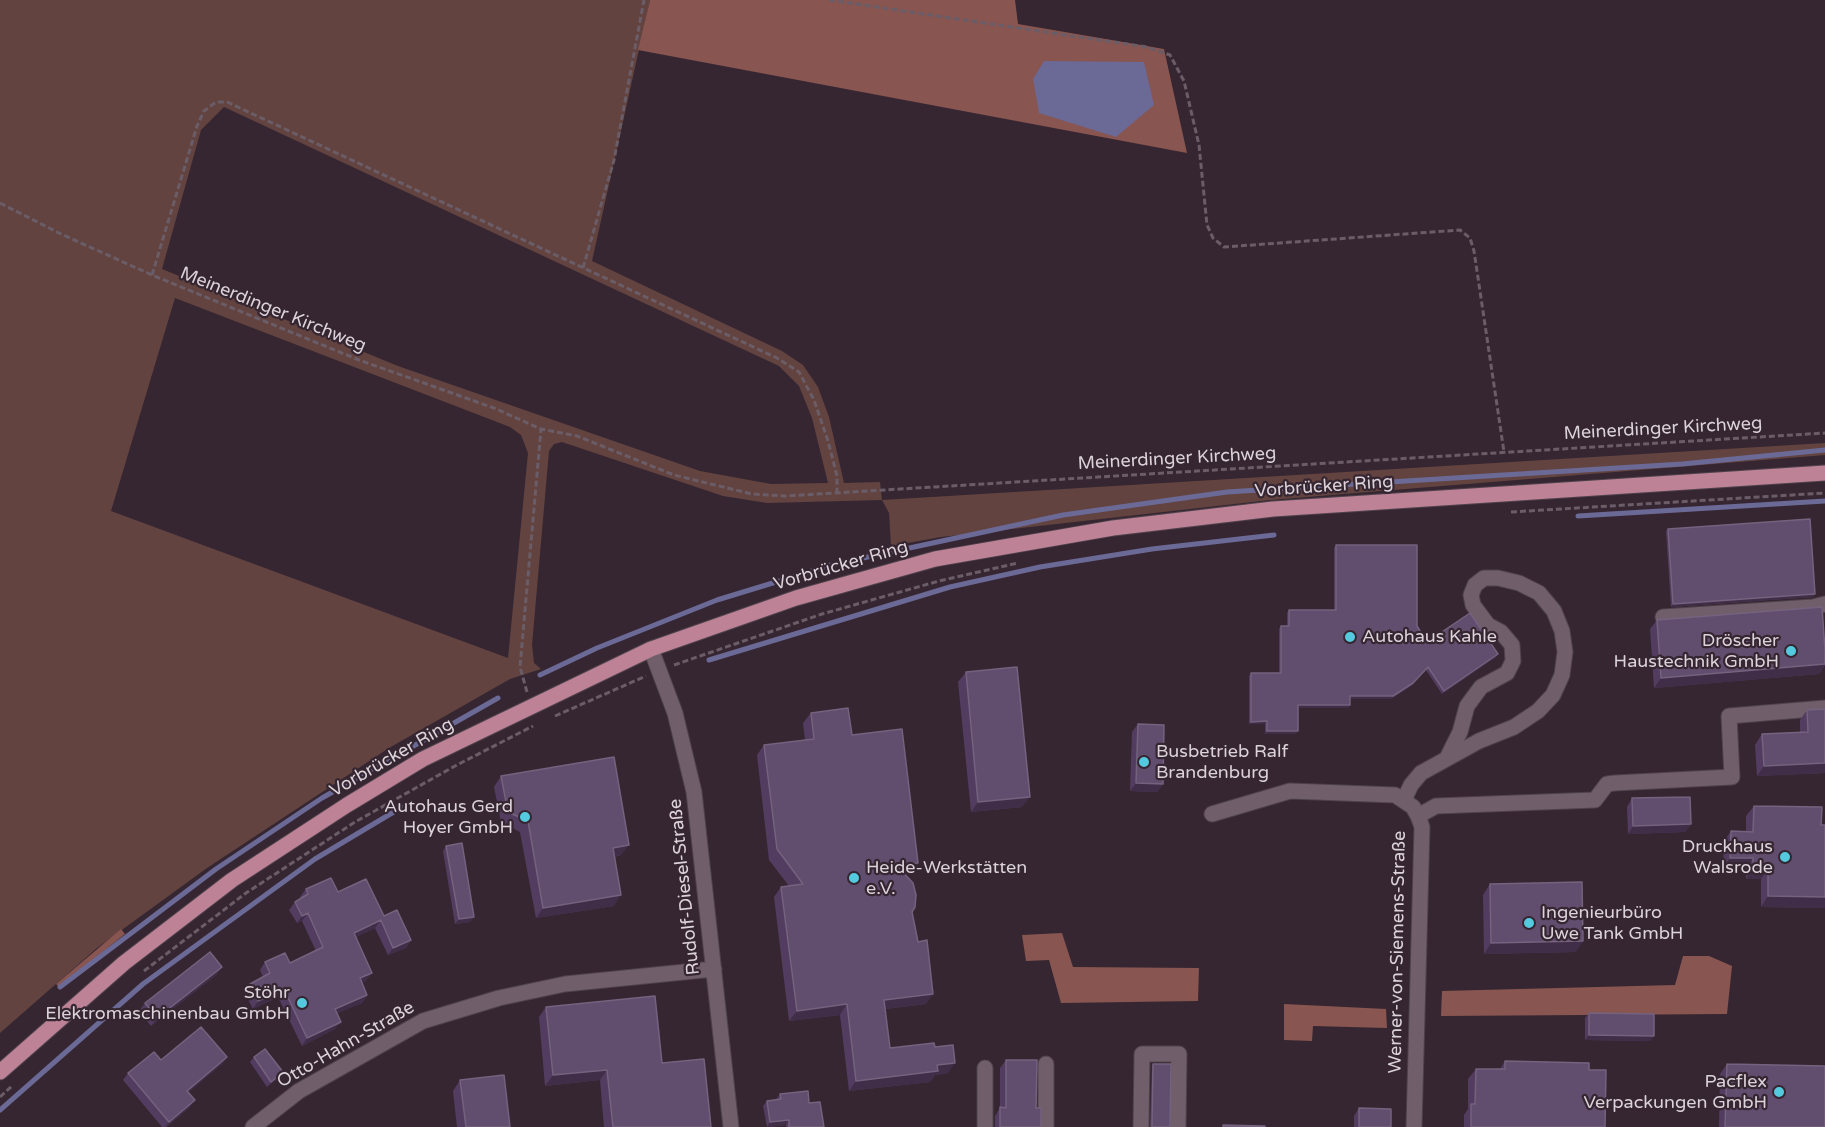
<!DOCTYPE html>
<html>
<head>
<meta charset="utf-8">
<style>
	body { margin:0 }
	canvas { display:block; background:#352631 }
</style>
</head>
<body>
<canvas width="1825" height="1127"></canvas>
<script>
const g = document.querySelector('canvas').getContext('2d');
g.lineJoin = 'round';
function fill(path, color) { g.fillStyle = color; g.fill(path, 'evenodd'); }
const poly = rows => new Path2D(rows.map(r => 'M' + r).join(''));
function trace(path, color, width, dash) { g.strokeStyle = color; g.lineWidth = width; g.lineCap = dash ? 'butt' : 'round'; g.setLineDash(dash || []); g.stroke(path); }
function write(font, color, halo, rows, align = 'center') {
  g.font = font + ' "Varela Round",sans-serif'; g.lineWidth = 4.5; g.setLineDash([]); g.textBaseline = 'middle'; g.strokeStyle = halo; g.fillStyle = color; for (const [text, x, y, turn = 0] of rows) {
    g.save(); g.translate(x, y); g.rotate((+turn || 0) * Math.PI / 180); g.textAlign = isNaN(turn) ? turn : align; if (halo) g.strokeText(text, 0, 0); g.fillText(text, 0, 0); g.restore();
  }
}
fill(poly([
	[0,0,650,0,592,261,782,351,803,365,818,387,829,417,844,483,880,482,882,500,1825,443,1825,455,1270,500,941,537,891,546,889,513,882,500,767,503,723,496,562,442,554,444,549,451,532,645,534,663,541,669,510,679,389,748,207,868,97,948,0,1033],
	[224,107,779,366,799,386,812,418,828,483,771,484,700,471,398,366,162,269,201,130],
	[175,298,510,427,521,435,528,453,508,658,111,511]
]), '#624340');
fill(poly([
	[650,0,1015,0,1018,24,1164,49,1187,153,638,50],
	[121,929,125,934,59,987,56,984],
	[1062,933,1073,967,1199,968,1198,1001,1061,1003,1049,960,1026,961,1022,935],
	[1683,956,1709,956,1732,966,1727,1014,1441,1016,1442,991,1675,985],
	[1284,1004,1386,1009,1387,1028,1313,1026,1312,1041,1284,1040]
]), '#885550');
fill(poly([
	[1044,61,1144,62,1154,105,1116,137,1039,113,1033,79]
]), '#6b6996');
trace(poly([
	[1578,516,1825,501],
	[709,660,950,587,1040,567,1152,549,1274,535],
	[540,675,597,648,717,600,835,564,1063,515,1227,492,1682,464,1825,450],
	[60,987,216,869,322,798,498,698],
	[0,1110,143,984,315,859,402,807]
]), '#6b6996', 5);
const minor = poly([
	[1663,617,1813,607,1825,604],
	[651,649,675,713,694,792,731,1127],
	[1404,800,1411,785,1421,773,1479,741,1514,727,1538,711,1553,695,1562,675,1565,652,1562,631,1554,611,1539,593,1519,583,1498,578,1484,578,1475,585,1471,595,1473,605,1488,625,1501,632,1512,645,1513,661,1507,673,1481,687,1467,706,1460,732,1447,758],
	[1212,814,1290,791,1395,795,1413,807,1418,816,1422,827,1414,1127],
	[1418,816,1436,806,1595,800,1607,784,1615,783,1732,777,1729,716,1825,708],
	[253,1127,299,1091,423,1021,499,998,565,984,714,969],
	[985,1127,985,1068],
	[1046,1127,1046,1064],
	[1141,1127,1142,1054,1179,1054,1178,1127]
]);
const major = poly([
	[0,1072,124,963,232,880,347,805,423,759,651,649,796,598,935,559,1113,528,1273,509,1825,473]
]);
trace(minor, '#4f424b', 17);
trace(major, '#4f424b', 17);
trace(poly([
	[829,0,1147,47,1170,55,1184,81,1199,145,1207,225,1213,238,1224,247,1460,230,1470,238,1474,251,1504,452],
	[0,203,61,234,152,275,359,360,494,408,541,429,577,436,674,475,752,494,785,496,1825,433],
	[583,268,614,160,644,0],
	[152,275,197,126,204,111,216,102,227,102,777,358,799,372,814,400,828,441,837,476,837,493],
	[1511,512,1825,493],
	[674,665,822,614,939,581,1018,563],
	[527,692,520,667,541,429],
	[555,716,646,676],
	[144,971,246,893,355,822,455,766,533,726],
	[0,1097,12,1086]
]), '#6a5d67', 3, [6, 3]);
trace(minor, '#705f6b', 15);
trace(major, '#bd8296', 15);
fill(poly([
	[1668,529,1815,594,1813,597,1671,607,1666,531],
	[1336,545,1417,626,1427,642,1496,657,1442,694,1426,670,1411,686,1391,699,1350,699,1350,705,1348,708,1298,708,1296,734,1265,734,1265,724,1249,724,1249,676,1251,673,1279,673,1279,629,1281,626,1287,626,1287,613,1289,610,1334,610,1334,548],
	[1657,620,1825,650,1825,665,1819,674,1654,688,1650,629],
	[966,672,1022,807,971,812,958,682],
	[1807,710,1825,773,1757,776,1755,745,1762,734,1800,732,1800,720],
	[811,713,852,735,918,863,910,873,904,874,912,912,926,1004,885,1009,890,1048,935,1047,948,1073,935,1075,930,1082,849,1091,840,1015,789,1021,774,897,781,887,789,886,769,860,757,755,764,745,805,740,803,723],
	[1138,724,1163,784,1157,792,1130,791,1132,732],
	[501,776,621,855,614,857,614,906,536,918,520,832,501,822,494,787],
	[1632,798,1691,824,1685,832,1628,834,1627,807],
	[1754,806,1821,825,1825,825,1825,908,1761,907,1761,879,1746,879,1746,869,1723,868,1724,841,1731,831,1746,832,1746,816],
	[446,846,474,917,470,922,455,924,443,851],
	[1490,884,1576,952,1484,954,1483,895],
	[306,889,338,892,384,916,411,940,406,948,388,955,375,928,356,937,366,981,362,982,367,995,362,1003,337,1013,335,1029,302,1046,278,997,253,1009,244,992,250,984,263,977,260,970,265,962,290,963,316,951,302,921,297,923,289,910,295,902,301,898,300,897],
	[222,967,216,975,151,1026,139,1011,145,1003],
	[546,1007,662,1063,711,1127,604,1127,600,1080,545,1086,539,1017],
	[1589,1013,1654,1036,1650,1041,1585,1040,1585,1018],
	[227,1057,222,1064,188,1092,190,1107,166,1127,162,1127,123,1080,128,1073,161,1060],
	[254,1057,280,1077,267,1087,250,1062],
	[1006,1060,1036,1108,1041,1127,995,1127,995,1116,1000,1108,1000,1068],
	[1505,1061,1589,1070,1605,1127,1464,1127,1464,1115,1468,1109,1468,1079,1476,1069,1500,1069],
	[1153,1064,1170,1127,1150,1127,1152,1066],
	[1727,1064,1825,1127,1719,1127,1720,1074],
	[460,1080,510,1127,457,1127,453,1091],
	[780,1094,809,1103,824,1127,786,1127,786,1125,767,1127,763,1106,767,1101,776,1100],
	[1359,1108,1391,1127,1354,1127,1354,1116]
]), '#523d60');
fill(poly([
	[1815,594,1813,597,1671,607,1673,604],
	[1498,654,1496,657,1442,694,1444,691],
	[1825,664,1819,674,1654,688,1661,678],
	[1428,667,1411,686,1391,699,1349,699,1350,696],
	[1298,705,1350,705,1348,708,1296,708],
	[1267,721,1265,724,1249,724,1251,722],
	[1267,731,1298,731,1296,734,1265,734],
	[1825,763,1825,773,1757,776,1764,766],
	[1136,783,1163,784,1157,792,1130,791],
	[1030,797,1022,807,971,812,978,802],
	[1691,824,1685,832,1628,834,1633,826],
	[629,845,621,855,605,858,613,848],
	[1730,858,1753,858,1746,869,1723,868],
	[918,863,910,873,888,875,896,865],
	[1753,869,1768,869,1761,879,1746,879],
	[621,895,614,906,536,918,543,908],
	[1768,896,1825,897,1825,908,1761,907],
	[308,913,302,921,297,923,302,916],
	[474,917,470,922,455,924,459,919],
	[381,920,375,928,348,941,354,933],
	[411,940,406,948,388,955,393,948],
	[1583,941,1576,952,1484,954,1491,943],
	[222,967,216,975,151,1026,157,1018],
	[372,973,366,981,354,986,360,978],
	[284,989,278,997,253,1009,258,1001],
	[933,994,926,1004,877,1010,884,1000],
	[367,995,362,1003,329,1017,335,1009],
	[847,1004,840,1015,789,1021,797,1011],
	[341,1022,335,1029,302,1046,307,1038],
	[1589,1035,1654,1036,1650,1041,1585,1040],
	[227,1057,222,1064,182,1098,187,1091],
	[955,1063,948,1073,935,1075,930,1082,849,1091,856,1081,937,1065],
	[607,1070,600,1080,545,1086,553,1075],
	[283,1072,280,1077,267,1087,271,1082],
	[195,1100,190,1107,165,1127,169,1122],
	[789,1120,786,1125,767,1127,770,1122]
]), '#402d48');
const building = poly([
	[1810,519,1815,594,1673,604,1668,529,1810,519],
	[1336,545,1417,545,1417,626,1427,642,1470,613,1498,654,1444,691,1428,667,1413,683,1393,696,1350,696,1350,705,1298,705,1298,731,1267,731,1267,721,1251,722,1251,673,1281,673,1281,626,1289,626,1289,610,1336,610,1336,545],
	[1822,607,1825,650,1825,664,1661,678,1657,620,1822,607],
	[1017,667,1030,797,978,802,966,672,1017,667],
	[848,708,852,735,902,729,918,863,896,865,913,883,916,895,915,907,912,912,918,942,927,940,933,994,884,1000,890,1048,934,1043,935,1047,953,1045,955,1063,937,1065,938,1071,856,1081,847,1004,797,1011,781,887,803,884,777,849,764,745,814,739,811,713,848,708],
	[1825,709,1825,763,1764,766,1762,734,1808,732,1807,710,1825,709],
	[1138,724,1164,725,1163,784,1136,783,1138,724],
	[614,757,629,845,613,848,621,895,543,908,528,821,508,812,501,776,614,757],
	[1690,797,1691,824,1633,826,1632,798,1690,797],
	[1754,806,1822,807,1821,825,1825,825,1825,897,1768,896,1768,869,1753,869,1753,858,1730,858,1731,831,1753,832,1754,806],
	[462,843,474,917,459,919,446,846,462,843],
	[331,878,338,892,366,879,384,916,397,910,411,940,393,948,381,920,354,933,372,973,360,978,367,995,335,1009,341,1022,307,1038,284,989,258,1001,250,984,270,973,265,962,285,953,290,963,323,947,308,913,302,916,295,902,308,894,306,889,331,878],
	[1582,882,1583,941,1491,943,1490,884,1582,882],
	[210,952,222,967,157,1018,145,1003,210,952],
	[655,996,662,1063,704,1059,711,1127,613,1127,607,1070,553,1075,546,1007,655,996],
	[1589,1013,1654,1014,1654,1036,1589,1035,1589,1013],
	[201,1027,227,1057,187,1091,195,1100,169,1122,128,1073,154,1052,161,1060,201,1027],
	[265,1049,283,1072,271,1082,254,1057,265,1049],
	[1006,1060,1037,1060,1036,1108,1041,1108,1041,1127,1000,1127,1000,1107,1006,1108,1006,1060],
	[1505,1061,1589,1063,1589,1070,1606,1070,1605,1127,1471,1127,1471,1104,1475,1104,1476,1069,1505,1069,1505,1061],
	[1153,1064,1171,1064,1170,1127,1152,1127,1153,1064],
	[1727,1064,1825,1066,1825,1127,1725,1127,1727,1064],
	[504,1075,510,1127,466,1127,460,1080,504,1075],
	[808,1091,809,1103,820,1102,824,1127,789,1127,789,1120,770,1122,767,1101,781,1099,780,1094,808,1091],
	[1359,1108,1391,1109,1391,1127,1359,1127,1359,1108],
	[1223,1125,1265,1126,1264,1127,1223,1127,1223,1125]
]);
fill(building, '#614d6d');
trace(building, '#74627e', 1.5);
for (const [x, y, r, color] of [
	[1350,637,6,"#54cade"],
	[1791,651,6,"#54cade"],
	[1144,762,6,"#54cade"],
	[525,817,6,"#54cade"],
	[1785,857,6,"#54cade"],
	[854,878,6,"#54cade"],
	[1529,923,6,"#54cade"],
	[302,1003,6,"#54cade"],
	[1779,1092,6,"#54cade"]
]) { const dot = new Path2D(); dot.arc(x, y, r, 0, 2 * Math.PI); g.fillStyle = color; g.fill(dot); trace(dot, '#352631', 2); }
write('18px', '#dcd2d9', '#352631', [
	["Meinerdinger Kirchweg",273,310,22],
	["Meinerdinger Kirchweg",1663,429,-3],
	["Meinerdinger Kirchweg",1177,459,-3],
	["Vorbrücker Ring",1324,487,-4],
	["Vorbrücker Ring",841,566,-16],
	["Vorbrücker Ring",392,758,-30],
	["Rudolf-Diesel-Straße",685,887,-96],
	["Werner-von-Siemens-Straße",1398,952,-89],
	["Otto-Hahn-Straße",346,1045,-30]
]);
write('18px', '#dcd2d9', '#352631', [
	["Autohaus Kahle",1362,637,"left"],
	["Dröscher",1779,641],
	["Haustechnik GmbH",1779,662],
	["Busbetrieb Ralf",1156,752,"left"],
	["Brandenburg",1156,773,"left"],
	["Autohaus Gerd",513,807],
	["Hoyer GmbH",513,828],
	["Druckhaus",1773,847],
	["Walsrode",1773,868],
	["Heide-Werkstätten",866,868,"left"],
	["e.V.",866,889,"left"],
	["Ingenieurbüro",1541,913,"left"],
	["Uwe Tank GmbH",1541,934,"left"],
	["Stöhr",290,993],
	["Elektromaschinenbau GmbH",290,1014],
	["Pacflex",1767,1082],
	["Verpackungen GmbH",1767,1103]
], 'right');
</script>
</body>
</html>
